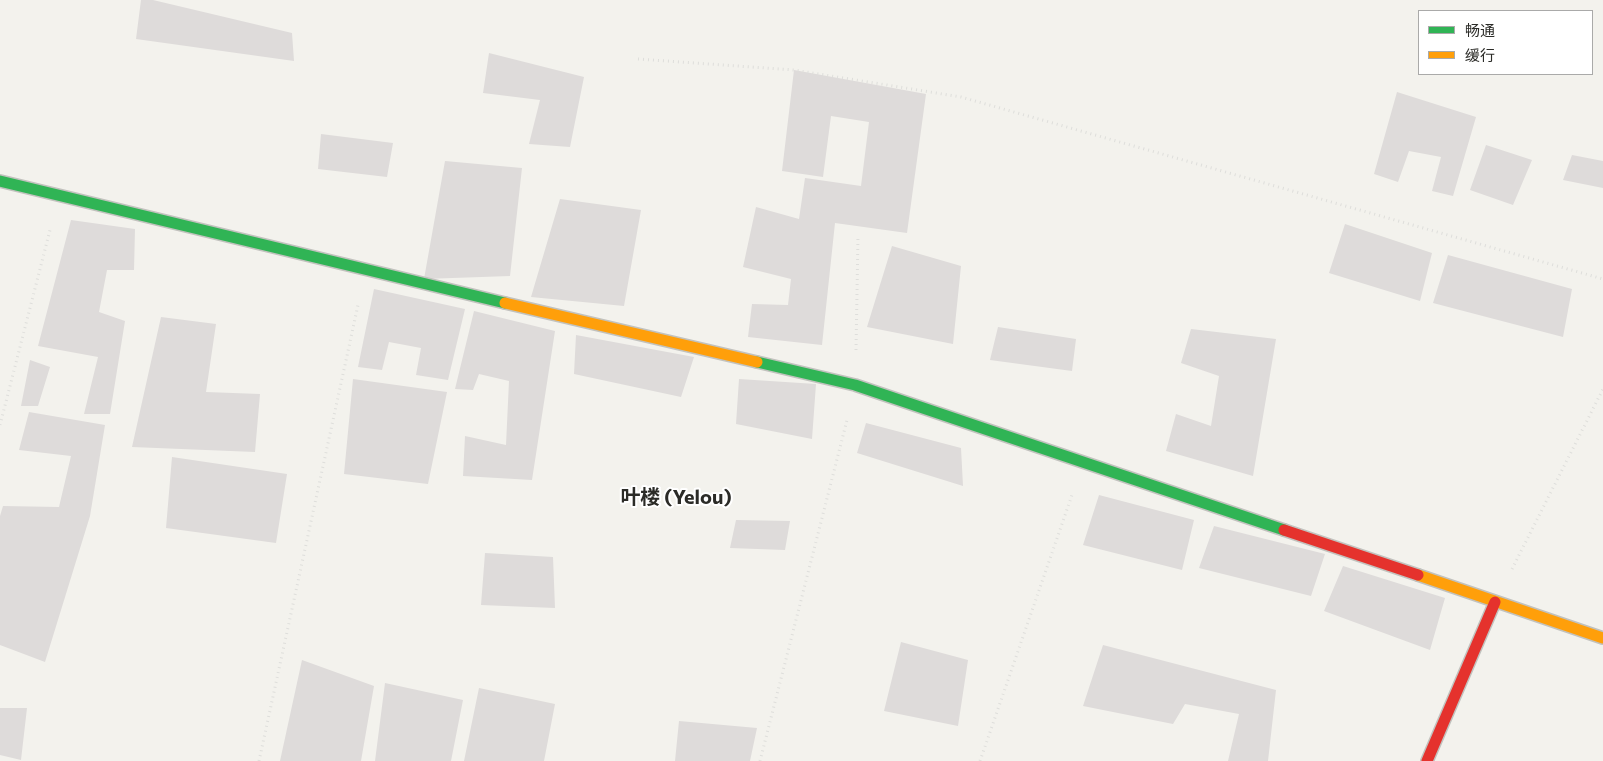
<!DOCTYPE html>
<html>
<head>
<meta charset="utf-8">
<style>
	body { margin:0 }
	#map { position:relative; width:1603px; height:761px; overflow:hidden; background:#f3f2ed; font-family:Commissioner,"Noto Sans SC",sans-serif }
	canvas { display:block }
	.legend { position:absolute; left:1418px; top:10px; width:175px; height:65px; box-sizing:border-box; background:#fff; border:1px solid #aaaaa9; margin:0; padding:6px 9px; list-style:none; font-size:15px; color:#2b2b27 }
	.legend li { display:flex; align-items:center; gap:10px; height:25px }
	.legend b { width:25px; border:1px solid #aaaaa9 }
</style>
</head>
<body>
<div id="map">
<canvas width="1603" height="761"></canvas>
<ul class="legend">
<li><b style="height:6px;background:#30b455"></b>畅通</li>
<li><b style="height:6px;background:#ff9f0a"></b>缓行</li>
</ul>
</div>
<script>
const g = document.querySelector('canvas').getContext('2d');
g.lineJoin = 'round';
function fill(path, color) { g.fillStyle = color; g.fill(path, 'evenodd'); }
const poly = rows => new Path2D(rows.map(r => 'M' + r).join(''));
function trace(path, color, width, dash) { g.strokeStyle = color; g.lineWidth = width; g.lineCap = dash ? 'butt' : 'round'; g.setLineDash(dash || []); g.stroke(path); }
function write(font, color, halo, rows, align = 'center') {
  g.font = font + ' Commissioner,"Noto Sans SC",sans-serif'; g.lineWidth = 4; g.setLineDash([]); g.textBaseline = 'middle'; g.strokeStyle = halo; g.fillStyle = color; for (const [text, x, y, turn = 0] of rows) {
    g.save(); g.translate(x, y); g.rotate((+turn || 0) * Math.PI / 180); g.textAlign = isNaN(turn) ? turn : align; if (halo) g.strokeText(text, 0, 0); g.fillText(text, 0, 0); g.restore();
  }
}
fill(poly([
	[141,0,153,0,292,33,294,61,136,39],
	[489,53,584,77,570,147,529,144,540,100,483,93],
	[794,70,926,94,907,233,835,223,822,345,748,337,752,304,788,305,791,279,743,267,756,207,799,219,805,178,861,186,869,122,831,116,823,177,782,171],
	[1397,92,1476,117,1453,196,1432,191,1441,157,1409,151,1398,182,1374,174],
	[321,134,393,143,387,177,318,169],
	[1486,145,1532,160,1513,205,1470,190],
	[1572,155,1603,161,1603,188,1563,180],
	[445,161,522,168,510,276,424,279],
	[560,199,641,210,624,306,531,297],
	[71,220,135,229,134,270,107,270,99,312,125,321,110,414,84,414,98,357,38,346],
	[1345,224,1432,253,1420,301,1329,273],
	[892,246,961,266,953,344,867,327],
	[1448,255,1572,289,1563,337,1433,303],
	[374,289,465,309,448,380,416,375,421,348,389,342,382,370,358,367],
	[474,311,555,331,532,480,463,476,465,436,506,445,509,381,479,374,473,390,455,389],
	[161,317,216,324,206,392,260,394,255,452,132,447],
	[998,327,1076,339,1072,371,990,360],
	[1191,329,1276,339,1253,476,1166,451,1176,414,1211,426,1219,376,1181,363],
	[576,335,694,357,681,397,574,374],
	[30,360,50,367,38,406,21,406],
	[353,379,447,392,428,484,344,474],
	[739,379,816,384,812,439,736,424],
	[29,412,105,425,90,516,45,662,0,645,0,516,3,506,59,507,71,456,19,450],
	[866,423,961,448,963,486,857,453],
	[172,457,287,474,276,543,166,528],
	[1099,495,1194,520,1182,570,1083,545],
	[736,520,790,521,785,550,730,548],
	[1214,526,1325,554,1311,596,1199,568],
	[485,553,553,557,555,608,481,605],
	[1343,566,1445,598,1430,650,1324,611],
	[901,642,968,660,958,726,884,711],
	[1103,645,1276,690,1268,761,1228,761,1239,714,1185,704,1173,724,1083,706],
	[302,660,374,686,361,761,280,761],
	[385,683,463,700,451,761,375,761],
	[479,688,555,704,544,761,464,761],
	[0,708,27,708,21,760,0,755],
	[679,721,757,728,750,761,675,761]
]), '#dedbda');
const fast = poly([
	[0,181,505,303],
	[757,362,855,385,1284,530]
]);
const slow = poly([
	[505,303,757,362],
	[1418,575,1603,638]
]);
const jam = poly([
	[1284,530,1418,575],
	[1427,761,1495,602]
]);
trace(fast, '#c2c2be', 14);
trace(slow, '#c2c2be', 14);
trace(jam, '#c2c2be', 14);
trace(poly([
	[638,59,794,70,961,97,1603,279],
	[856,350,858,236],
	[0,425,50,230],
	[1512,569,1603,389],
	[259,761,358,305],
	[760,761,847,420],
	[980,761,1072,495]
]), '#dededb', 3, [1, 4]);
trace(fast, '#30b455', 11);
trace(slow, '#ff9f0a', 11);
trace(jam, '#e5322d', 11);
write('bold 20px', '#2b2b27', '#fff', [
	["叶楼 (Yelou)",676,497]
]);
</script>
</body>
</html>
